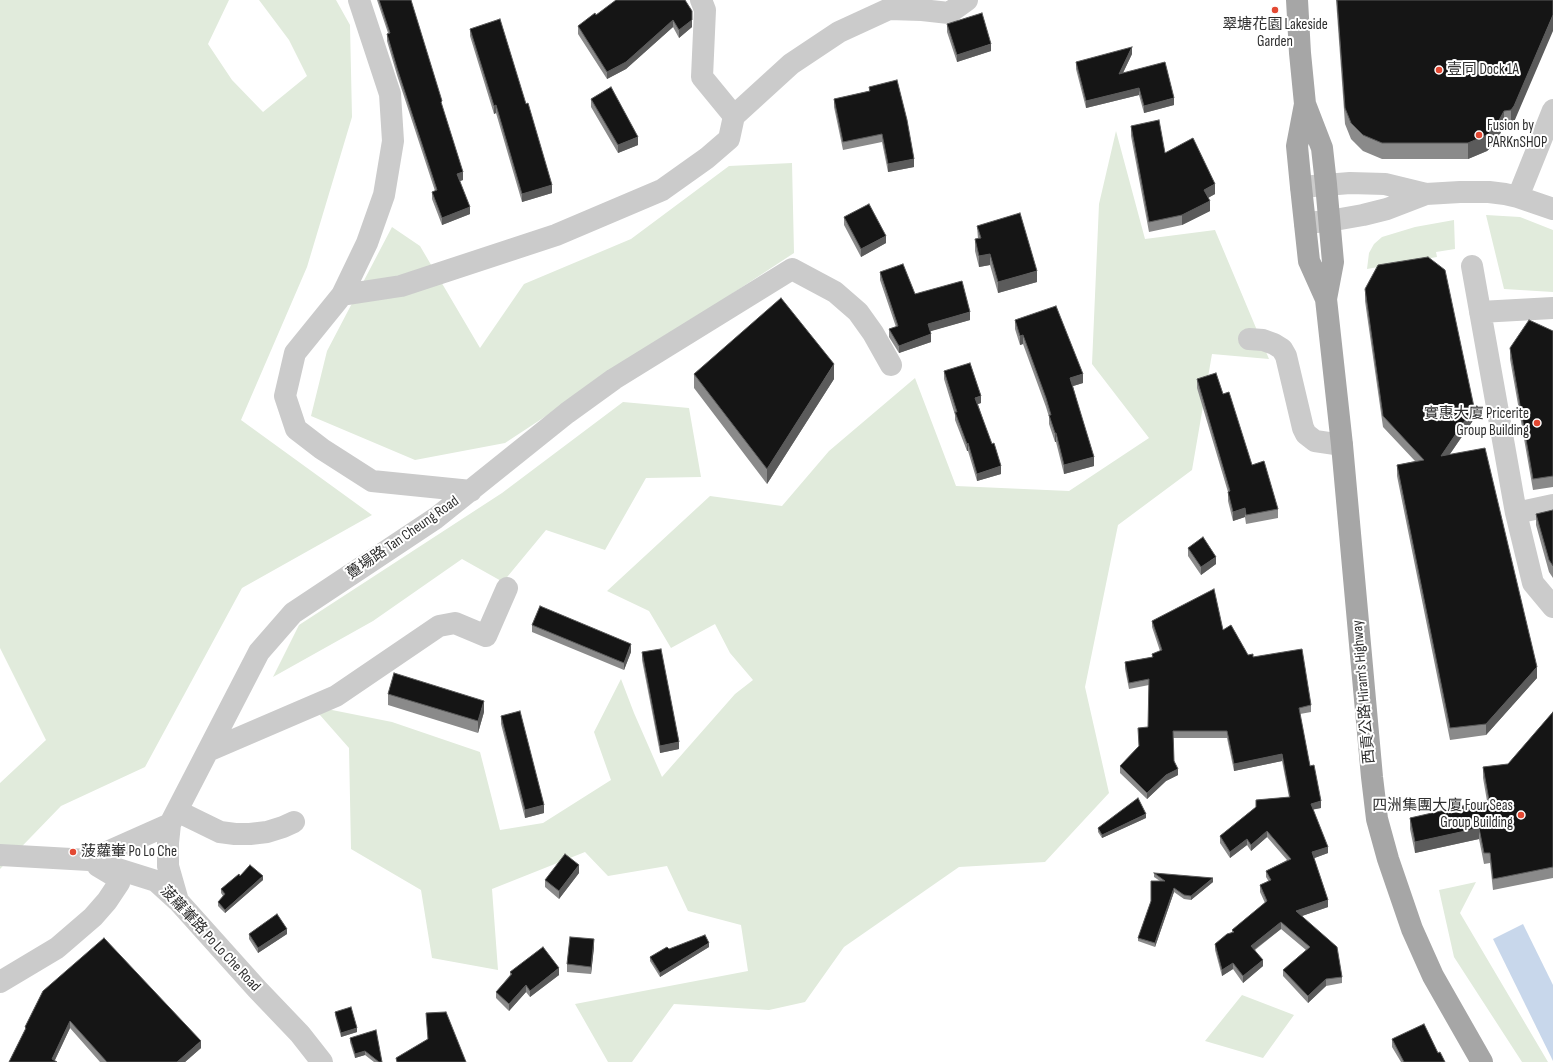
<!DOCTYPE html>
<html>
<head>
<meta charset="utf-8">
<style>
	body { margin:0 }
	canvas { display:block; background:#fff }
</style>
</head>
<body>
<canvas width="1553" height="1062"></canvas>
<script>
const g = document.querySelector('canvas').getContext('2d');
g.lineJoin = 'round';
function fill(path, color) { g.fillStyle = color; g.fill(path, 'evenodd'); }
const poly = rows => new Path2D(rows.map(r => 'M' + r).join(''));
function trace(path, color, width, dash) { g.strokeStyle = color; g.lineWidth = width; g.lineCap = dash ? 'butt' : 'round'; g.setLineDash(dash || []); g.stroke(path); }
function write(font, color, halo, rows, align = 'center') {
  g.font = font + ' "Sofia Sans Condensed","Noto Sans TC",sans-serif'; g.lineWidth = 4; g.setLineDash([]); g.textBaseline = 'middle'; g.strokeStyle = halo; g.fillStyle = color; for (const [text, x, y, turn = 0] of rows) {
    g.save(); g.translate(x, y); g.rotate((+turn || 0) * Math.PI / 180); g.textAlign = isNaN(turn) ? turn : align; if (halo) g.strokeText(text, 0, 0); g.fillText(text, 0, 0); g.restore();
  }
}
fill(poly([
	[0,0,229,0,208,44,232,80,263,112,307,76,289,40,259,0,336,0,350,25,352,117,307,267,241,420,372,515,242,588,145,767,61,806,0,869,0,783,46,740,0,648],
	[1116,131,1145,239,1215,230,1269,359,1212,354,1192,470,1118,525,1085,687,1109,793,1045,862,959,867,844,947,805,1002,769,1010,674,1004,632,1062,608,1062,575,1004,748,971,741,925,688,911,667,866,608,876,585,852,492,889,498,970,432,958,421,890,351,849,349,748,312,706,392,722,480,752,500,830,543,823,611,780,594,732,621,679,634,713,662,777,735,694,753,680,730,653,715,624,671,648,649,611,607,591,710,496,782,506,829,451,915,378,956,486,1069,491,1149,438,1092,364,1099,204],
	[792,163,794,253,505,443,415,460,311,416,327,351,392,227,420,246,480,348,524,284,631,239,729,166],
	[1486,215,1520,217,1553,230,1553,292,1504,289],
	[1454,220,1455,249,1436,252,1437,257,1367,269,1369,253,1374,244,1382,237,1415,227],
	[623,402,689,408,701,477,646,478,605,550,546,530,503,582,462,559,373,621,273,677,299,625,502,493],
	[1476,882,1460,913,1548,1062,1522,1062,1454,957,1439,890],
	[1242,995,1294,1015,1263,1058,1205,1041]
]), '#e1ebdc');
fill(poly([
	[1523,924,1553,985,1553,1061,1493,939]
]), '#c8d7eb');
trace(poly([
	[359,0,390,94,393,141,384,195,367,243,342,295,295,353,285,396,296,429,322,449,372,481,471,491],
	[734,116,791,64,839,32,889,9,922,10,949,13,967,0],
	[1301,187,1350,183,1385,184,1426,194],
	[1518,197,1553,110],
	[1305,223,1329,221,1363,215,1387,209,1426,194,1460,192,1489,192,1505,194,1518,197,1553,209],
	[1472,266,1516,513,1533,583,1553,607],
	[342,295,401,286,556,235,662,190,707,158,729,139,734,116,702,77,705,10,701,0],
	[1480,312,1553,308],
	[1249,339,1263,340,1274,344,1282,349,1286,356,1303,428,1306,434,1315,441,1342,445],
	[1516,513,1553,505],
	[208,751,336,696,439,626,455,623,486,636,507,588],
	[177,811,220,832,235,834,250,834,267,832,283,827,294,822],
	[0,855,89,860,156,881,178,901,257,989,300,1034,322,1062],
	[89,860,170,824],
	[178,901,168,866,168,843,170,824,259,652,293,613,436,518,567,413,614,379,792,269,835,292,858,312,873,333,891,365],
	[0,982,57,948,93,917,107,901,119,883,113,875,98,866]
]), '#cbcbcb', 22);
trace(poly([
	[1297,0,1300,53,1305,104,1322,148,1326,184,1333,262,1326,299,1342,445,1372,777,1377,819,1388,859,1412,929,1433,976,1482,1062],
	[1305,104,1297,146,1301,187,1309,261,1326,299]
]), '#a6a6a6', 22);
fill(poly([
	[377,0,411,0,442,106,463,180,460,181,470,214,442,225,432,199,432,192,435,191,397,75,387,41,387,34,388,33],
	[685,0,692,27,679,38,673,27,626,69,607,79,578,34,578,26,596,15],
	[1336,0,1553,0,1514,122,1511,126,1504,126,1496,142,1487,151,1468,159,1382,159,1363,151,1351,139,1345,124],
	[947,24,991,51,957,62,947,32],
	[470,29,526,104,552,193,522,202,496,113,494,114,470,36],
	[1132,54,1123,73,1174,105,1144,113,1139,95,1086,108,1076,69,1076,62],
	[869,87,914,167,888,172,882,142,843,150,834,107,834,99,869,91],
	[591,99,638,145,618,153,591,107],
	[1131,126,1215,194,1208,198,1210,211,1182,225,1149,232,1131,136],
	[844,217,886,243,861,257,844,225],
	[977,226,1037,282,998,293,990,265,979,267,975,251,975,239,978,239],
	[880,272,915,294,970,320,930,331,931,342,899,353,889,337,889,329,896,327,880,280],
	[1365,289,1474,419,1450,454,1537,678,1486,735,1450,740,1397,476,1397,465,1415,461,1383,427,1365,301],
	[1015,320,1083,383,1073,386,1094,466,1064,474,1056,442,1055,442,1049,424,1049,417,1046,407,1023,344,1020,345,1015,329],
	[1553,331,1553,487,1533,490,1510,359,1510,348],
	[944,371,981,403,978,404,1001,474,977,481,968,451,967,451,955,420,955,415,944,379],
	[694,374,834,379,767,484,694,388],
	[1197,379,1223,394,1252,465,1278,509,1278,518,1246,524,1245,517,1233,521,1228,501,1228,492,1197,388],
	[1553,510,1553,578,1549,572,1536,525,1536,514],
	[1188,548,1216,564,1201,575,1188,556],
	[1152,621,1223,630,1248,655,1253,657,1311,705,1311,712,1300,714,1310,766,1321,808,1313,809,1328,853,1314,858,1328,907,1302,916,1342,977,1342,983,1326,986,1308,1003,1283,976,1283,970,1306,950,1281,929,1255,950,1263,966,1243,983,1233,969,1222,976,1215,950,1215,944,1232,932,1232,930,1265,903,1260,892,1260,885,1269,882,1266,877,1266,871,1287,860,1267,837,1251,851,1247,845,1230,858,1220,843,1220,836,1256,807,1256,800,1289,797,1282,761,1234,771,1227,738,1173,738,1174,761,1178,775,1166,781,1147,799,1120,773,1120,766,1139,746,1148,727,1149,685,1129,689,1125,669,1125,662,1152,657,1152,654,1160,651,1152,627],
	[532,625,631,652,624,670,532,632],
	[642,652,679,749,660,753,642,660],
	[388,694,484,712,478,733,388,705],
	[1553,712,1553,878,1493,890,1490,863,1484,864,1479,839,1415,853,1410,829,1410,818,1487,801,1483,778,1483,767,1508,764],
	[501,716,544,813,525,818,501,724],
	[1146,818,1102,838,1098,832,1098,828],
	[579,873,559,899,545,887,545,880],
	[1154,873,1213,882,1191,900,1184,899,1174,892,1155,947,1138,941,1138,938,1160,881,1154,877],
	[240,876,263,880,225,913,218,906,218,902,223,896,221,893,221,889],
	[249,934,287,934,258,953,249,939],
	[594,947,591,974,567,972,567,964],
	[709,947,660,977,650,961,650,957,669,949],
	[510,972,559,975,530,997,526,992,509,1011,496,998,496,992,510,975],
	[43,991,201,1048,185,1062,100,1062,70,1028,55,1060,9,1062,25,1030,25,1027],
	[335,1012,357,1032,341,1037,335,1015],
	[350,1038,382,1062,374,1062,365,1055,355,1058,350,1042],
	[1392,1039,1438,1053,1445,1062,1401,1062,1392,1047]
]), '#8a8a8a');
fill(poly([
	[692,11,692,27,679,38,679,30],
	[1553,15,1553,31,1514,122,1511,126,1511,110],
	[673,20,673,27,626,69,607,79,607,72],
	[991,44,991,51,957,62,957,55],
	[1132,47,1132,54,1119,81,1119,74],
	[1139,88,1139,95,1086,108,1086,101],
	[1174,98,1174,105,1144,113,1144,106],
	[496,105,496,113,494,114,494,106],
	[1504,111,1504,126,1496,142,1487,151,1468,159,1468,143],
	[638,137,638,145,618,153,618,145],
	[914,159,914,167,888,172,888,164],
	[463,172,463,180,457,182,457,174],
	[1215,184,1215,194,1204,200,1204,190],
	[552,185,552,193,522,202,522,194],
	[1210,201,1210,211,1182,225,1182,215],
	[470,207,470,214,442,225,442,218],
	[886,236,886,243,861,257,861,249],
	[990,254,990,265,979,267,979,256],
	[1037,271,1037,282,998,293,998,282],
	[970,312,970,320,928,332,928,324],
	[931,334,931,342,899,353,899,346],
	[1023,335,1023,344,1020,345,1020,336],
	[834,364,834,379,767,484,767,469],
	[1083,374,1083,383,1070,387,1070,378],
	[981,396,981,403,975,405,975,398],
	[1474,407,1474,419,1441,467,1441,456],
	[1055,433,1056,433,1056,442,1055,442],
	[968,443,968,451,967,451,967,444],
	[1094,457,1094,466,1064,474,1064,465],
	[1001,466,1001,474,977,481,977,474],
	[1245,508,1245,517,1233,521,1233,512],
	[1216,557,1216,564,1201,575,1201,567],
	[631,644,631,652,624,670,624,663],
	[1537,667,1537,678,1486,735,1486,724],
	[484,701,484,712,478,733,478,721],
	[679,742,679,749,660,753,660,746],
	[1282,754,1282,761,1234,771,1234,764],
	[1178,769,1178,775,1166,781,1147,799,1147,793,1166,775],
	[1321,801,1321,808,1311,810,1311,804],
	[544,805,544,813,525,818,525,810],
	[1146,814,1146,818,1102,838,1102,835],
	[1479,828,1479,839,1415,853,1415,842],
	[1267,831,1267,837,1251,851,1251,845],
	[1247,839,1247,845,1230,858,1230,852],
	[1328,847,1328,853,1312,859,1312,852],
	[579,865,579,873,559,899,559,891],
	[263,876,263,880,225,913,225,910],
	[1213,878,1213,882,1191,900,1191,896],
	[1174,888,1174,892,1155,947,1155,943],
	[1328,900,1328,907,1296,918,1296,911],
	[1281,922,1281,929,1251,952,1251,946],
	[287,929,287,934,258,953,258,948],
	[594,939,594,947,591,974,591,967],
	[709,943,709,947,660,977,660,973],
	[1263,960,1263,966,1243,983,1243,976],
	[1233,963,1233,969,1222,976,1222,970],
	[559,968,559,975,530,997,530,991],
	[1326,979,1326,986,1308,1003,1308,996],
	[526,985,526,992,509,1011,509,1004],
	[70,1021,70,1028,54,1062,52,1059],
	[357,1028,357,1032,341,1037,341,1033],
	[201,1041,201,1048,185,1062,177,1062],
	[365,1051,365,1055,355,1058,355,1054]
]), '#5b5b5b');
const building = poly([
	[379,0,411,0,442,101,441,102,463,172,457,174,470,207,442,218,432,192,437,190,397,68,387,34,390,33,379,0],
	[616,0,685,0,692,11,692,20,679,30,673,20,626,62,607,72,578,26,595,13,596,15,616,0],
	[1337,0,1553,0,1553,15,1514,106,1511,110,1504,111,1496,126,1487,135,1468,143,1382,143,1363,135,1351,123,1345,108,1337,0],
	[982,13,991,44,957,55,947,24,982,13],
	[500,19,526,104,528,103,552,185,522,194,496,105,494,106,470,29,500,19],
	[1132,47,1119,74,1165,62,1174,98,1144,106,1139,88,1086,101,1076,62,1132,47],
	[897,80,907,120,914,159,888,164,882,134,843,142,834,99,870,91,869,87,897,80],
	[611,87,638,137,618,145,591,99,611,87],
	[1159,120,1165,153,1193,138,1215,184,1204,190,1210,201,1182,215,1149,222,1131,126,1159,120],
	[869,204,886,236,861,249,844,217,869,204],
	[1020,213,1037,271,998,282,990,254,979,256,975,239,981,238,977,226,1020,213],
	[1428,257,1445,270,1474,407,1441,456,1485,448,1537,667,1486,724,1450,728,1397,465,1424,460,1383,416,1365,289,1378,265,1428,257],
	[903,264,915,294,962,281,970,312,928,324,931,334,899,346,889,329,898,326,880,272,903,264],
	[781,298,834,364,767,469,694,374,781,298],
	[1056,306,1083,374,1070,378,1094,457,1064,465,1056,433,1055,433,1049,415,1051,415,1046,398,1023,335,1020,336,1015,320,1056,306],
	[1529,320,1553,331,1553,476,1533,479,1510,348,1529,320],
	[970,363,981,396,975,398,992,444,994,443,1001,466,977,474,968,443,967,444,955,412,957,412,944,371,970,363],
	[1216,373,1223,394,1229,392,1252,465,1264,461,1278,509,1246,515,1245,508,1233,512,1228,492,1230,491,1197,379,1216,373],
	[1553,510,1553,566,1549,560,1536,514,1553,510],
	[1203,537,1216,557,1201,567,1188,548,1203,537],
	[1214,589,1223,630,1231,625,1248,655,1253,654,1253,657,1302,649,1311,705,1299,708,1310,766,1314,765,1321,801,1311,804,1328,847,1312,852,1328,900,1296,911,1337,947,1342,977,1326,979,1308,996,1283,970,1310,947,1281,922,1251,946,1263,960,1243,976,1233,963,1222,970,1215,944,1227,934,1234,932,1232,930,1267,901,1260,885,1271,880,1266,871,1291,859,1267,831,1251,845,1247,839,1230,852,1220,836,1256,807,1256,800,1290,797,1282,754,1234,764,1227,731,1173,731,1174,761,1178,769,1166,775,1147,793,1120,766,1139,746,1138,728,1148,727,1149,679,1129,683,1125,662,1153,657,1152,654,1162,650,1152,621,1214,589],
	[540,606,631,644,624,663,532,625,540,606],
	[661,649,679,742,660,746,642,652,661,649],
	[394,673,484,701,478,721,388,694,394,673],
	[520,711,544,805,525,810,501,716,520,711],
	[1553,712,1553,867,1493,879,1490,853,1484,853,1479,828,1415,842,1410,818,1489,800,1483,767,1508,764,1553,712],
	[1138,798,1146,814,1102,835,1098,828,1138,798],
	[565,854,579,865,559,891,545,880,565,854],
	[250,865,263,876,225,910,218,902,225,894,221,889,239,874,240,876,250,865],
	[1154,873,1213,878,1191,896,1184,895,1174,888,1155,943,1138,938,1151,901,1151,881,1165,881,1154,873],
	[277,914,287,929,258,948,249,934,277,914],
	[705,935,709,943,660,973,650,957,667,947,669,949,705,935],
	[570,937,594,939,591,967,567,964,570,937],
	[104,938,201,1041,177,1062,107,1062,70,1021,52,1059,57,1062,9,1062,26,1028,25,1027,43,991,104,938],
	[543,947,559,968,530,991,526,985,509,1004,496,992,512,974,510,972,543,947],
	[351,1007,357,1028,341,1033,335,1012,351,1007],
	[446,1012,466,1062,397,1062,396,1058,428,1039,426,1013,446,1012],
	[1424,1024,1438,1053,1440,1052,1445,1062,1404,1062,1392,1039,1424,1024],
	[376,1030,382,1062,379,1062,365,1051,355,1054,350,1038,376,1030]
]);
fill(building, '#151515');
trace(building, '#5b5b5b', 1);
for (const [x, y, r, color] of [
	[1275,10,4,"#e34933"],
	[1439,70,4,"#e34933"],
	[1479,135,4,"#e34933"],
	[1537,423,4,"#e34933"],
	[1521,815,4,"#e34933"],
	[73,852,4,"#e34933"]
]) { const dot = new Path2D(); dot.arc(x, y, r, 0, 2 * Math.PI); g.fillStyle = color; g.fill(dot); trace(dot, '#fff', 1.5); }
write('15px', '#2e2e2e', '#fff', [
	["翠塘花園 Lakeside",1275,25,"center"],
	["Garden",1275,42,"center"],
	["壹同 Dock 1A",1447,70],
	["Fusion by",1487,126],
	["PARKnSHOP",1487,143],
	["實惠大廈 Pricerite",1529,414,"right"],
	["Group Building",1529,431,"right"],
	["四洲集團大廈 Four Seas",1513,806,"right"],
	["Group Building",1513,823,"right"],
	["菠蘿輋 Po Lo Che",81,852]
], 'left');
write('15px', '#2e2e2e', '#fff', [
	["躉場路 Tan Cheung Road",403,538,-35],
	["西貢公路 Hiram's Highway",1364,692,-95],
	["菠蘿輋路 Po Lo Che Road",210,939,47]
]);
</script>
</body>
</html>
